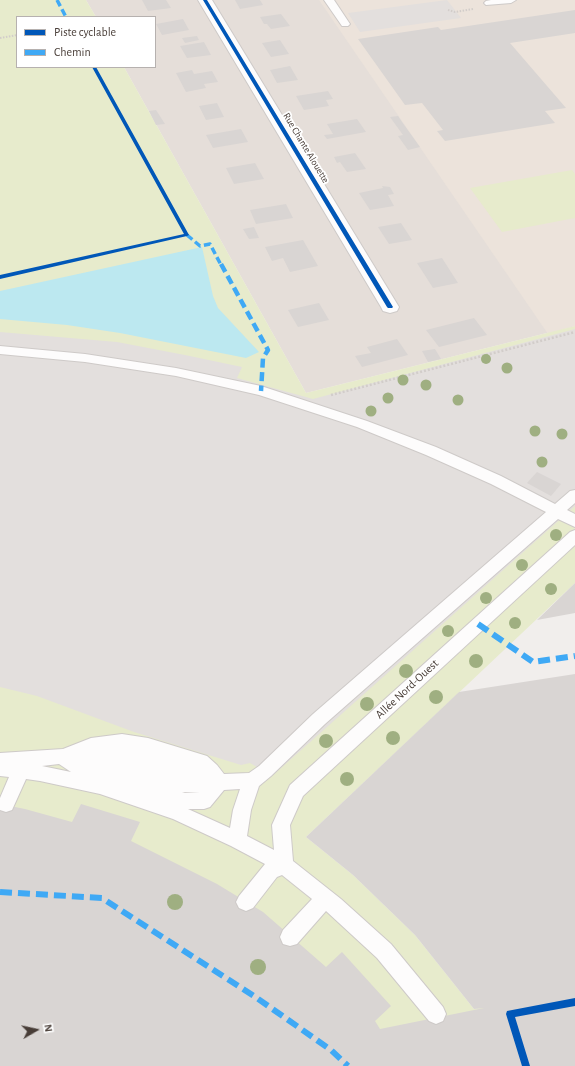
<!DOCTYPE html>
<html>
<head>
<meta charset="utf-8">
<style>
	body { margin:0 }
	#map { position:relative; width:575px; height:1066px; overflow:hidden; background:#f1eeec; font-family:"Alegreya Sans",sans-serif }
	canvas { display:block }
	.legend { position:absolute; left:16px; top:16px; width:140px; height:52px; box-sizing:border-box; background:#fff; border:1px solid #b6b1af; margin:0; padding:5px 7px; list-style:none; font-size:12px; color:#483d37 }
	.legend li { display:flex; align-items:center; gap:8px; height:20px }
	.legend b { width:20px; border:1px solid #b6b1af }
	.north { position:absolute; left:16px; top:1010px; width:40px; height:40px; -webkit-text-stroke:3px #fff; paint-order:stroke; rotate:81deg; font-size:11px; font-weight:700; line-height:16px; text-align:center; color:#483d37 }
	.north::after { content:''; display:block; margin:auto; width:14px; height:18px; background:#483d37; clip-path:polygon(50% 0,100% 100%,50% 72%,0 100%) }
</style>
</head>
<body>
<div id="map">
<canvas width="575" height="1066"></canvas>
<ul class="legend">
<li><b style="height:5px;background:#0057b8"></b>Piste cyclable</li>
<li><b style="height:5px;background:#3fa9f5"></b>Chemin</li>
</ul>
<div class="north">N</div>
</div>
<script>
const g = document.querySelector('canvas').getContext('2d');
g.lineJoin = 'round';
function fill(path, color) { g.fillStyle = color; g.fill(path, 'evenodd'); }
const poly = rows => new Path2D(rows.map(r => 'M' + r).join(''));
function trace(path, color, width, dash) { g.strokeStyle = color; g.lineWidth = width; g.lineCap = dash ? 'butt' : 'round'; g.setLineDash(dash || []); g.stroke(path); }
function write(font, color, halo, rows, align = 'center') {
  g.font = font + ' "Alegreya Sans",sans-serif'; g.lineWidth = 3.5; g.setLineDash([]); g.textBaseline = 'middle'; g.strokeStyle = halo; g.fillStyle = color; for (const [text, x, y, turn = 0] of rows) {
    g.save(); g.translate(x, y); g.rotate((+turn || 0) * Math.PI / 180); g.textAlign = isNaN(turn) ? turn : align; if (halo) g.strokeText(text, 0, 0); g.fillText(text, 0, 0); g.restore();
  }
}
fill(poly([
	[86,0,575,0,575,326,306,393,124,67,155,67,155,17,96,17]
]), '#e5ded9');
fill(poly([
	[319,0,575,0,575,326,548,334]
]), '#ece3db');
fill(poly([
	[0,0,86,0,96,17,17,17,17,67,124,67,306,393,575,326,575,583,306,837,353,875,415,935,474,1009,575,990,575,1066,0,1066],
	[572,170,575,174,575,218,502,232,470,188]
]), '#e7ebcc');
fill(poly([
	[447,0,461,18,360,32,348,13],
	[575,329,575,506,272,776,250,763,241,765,134,732,37,696,0,687,0,332,117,342,185,355,242,367,237,378,313,399]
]), '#e3dfdd');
fill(poly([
	[202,247,213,296,218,308,259,352,246,358,120,333,67,325,0,319,0,291]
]), '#bce8f0');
fill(poly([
	[142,0,166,0,171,8,148,11],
	[235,0,260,0,263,5,240,9],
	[575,10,575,33,510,43,566,108,545,111,555,123,445,141,437,131,443,130,422,103,405,105,358,39,438,27,441,30],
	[281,14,290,26,271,29,267,24,264,24,260,17],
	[183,19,189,30,162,35,156,24],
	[197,36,199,40,185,43,182,38],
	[280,40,289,54,271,57,262,43],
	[204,42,211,55,187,58,180,46],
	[290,66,298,80,277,83,270,70],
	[192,70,194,74,212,71,218,82,204,84,206,88,186,92,176,73],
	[328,91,333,99,326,100,329,106,304,110,296,96],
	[217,103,224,117,206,120,199,106],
	[156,110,165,124,156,125,149,111],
	[398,116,402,122,420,147,408,150,398,136,403,135,390,117],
	[357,119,366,132,327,139,324,135,333,134,327,124],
	[241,129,248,142,213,148,206,135],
	[355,153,366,169,347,172,340,162,337,163,334,157],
	[255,163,264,179,234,184,226,168],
	[382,186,390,187,394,194,388,195,394,206,370,210,359,193,383,188],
	[286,204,293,218,256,224,250,210],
	[401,223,412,240,389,244,378,227],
	[254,227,259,238,249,239,243,229],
	[303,240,318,266,290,272,283,258,272,261,265,247],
	[442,258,458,283,433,288,417,263],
	[319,303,329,320,298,327,288,310],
	[474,318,487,335,439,347,426,330],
	[397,339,408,355,362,367,355,356,371,353,367,347],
	[435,349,441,359,428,362,422,351],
	[537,472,561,484,551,496,527,483],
	[575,583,575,613,537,620],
	[575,674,575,1066,0,1066,0,804,25,809,72,822,81,804,140,822,131,841,217,884,263,912,326,967,342,952,391,1006,375,1021,380,1029,484,1008,474,1009,415,935,353,875,306,837,459,692]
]), '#d9d5d3');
const lane = poly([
	[324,0,334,0,350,24,348,26,342,26,324,0],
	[491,0,516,0,511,3,486,5,484,3,486,1,491,0],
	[0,346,85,354,176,368,261,386,367,421,436,447,501,476,555,504,570,491,575,490,575,503,567,510,575,514,575,527,558,519,325,724,271,776,259,786,251,810,247,836,274,850,272,825,290,785,570,532,575,530,575,545,303,796,290,825,293,861,341,899,391,944,443,1007,446,1014,443,1021,436,1024,429,1021,377,958,326,911,297,944,290,946,283,944,280,937,283,930,312,899,282,875,277,877,253,908,246,911,239,908,236,902,239,896,265,864,231,846,173,819,100,794,40,781,26,779,12,810,6,812,0,810,0,798,9,777,0,776,0,753,63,749,91,738,122,734,148,738,207,756,217,765,224,774,249,773,259,766,313,714,546,512,491,484,426,455,357,427,259,395,176,376,85,362,0,354,0,346],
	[59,764,71,772,42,766,59,764],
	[240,789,233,810,230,828,188,809,204,809,210,807,224,790,240,789],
	[182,792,200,793,185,793,182,792]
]);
const street = poly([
	[198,0,212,0,399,307,397,311,390,313,383,311,381,307,198,0]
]);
trace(lane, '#cecac8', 2);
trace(street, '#cecac8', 2);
trace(poly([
	[448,10,455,12,473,9],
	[0,38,17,35]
]), '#d2cdca', 2, [1.5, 1.5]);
trace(poly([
	[331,395,575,332]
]), '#d2cdca', 2.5, [2, 2]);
fill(lane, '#fdfcfc');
fill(street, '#fdfcfc');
trace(poly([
	[57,0,66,17],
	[187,235,200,246,210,244,221,265]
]), '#3fa9f5', 3.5, [7, 3.5]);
trace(poly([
	[221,264,268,350,263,358,261,391]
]), '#3fa9f5', 4.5, [9, 4.5]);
trace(poly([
	[478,624,533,662,575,656],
	[0,892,102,898,254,996,331,1050,348,1066]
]), '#3fa9f5', 6, [12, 6]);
fill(poly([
	[203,0,207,0,393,307,392,308,388,308,387,307,203,0],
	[92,67,96,67,189,235,187,236,0,279,0,275,184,234,92,67],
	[575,998,575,1006,515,1017,530,1066,522,1066,506,1014,507,1011,575,998]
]), '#0057b8');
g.fillStyle = '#9faf81';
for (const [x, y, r] of [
	[486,359,5],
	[507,368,5.5],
	[403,380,5.5],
	[426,385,5.5],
	[388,398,5.5],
	[458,400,5.5],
	[371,411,5.5],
	[535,431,5.5],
	[562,434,5.5],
	[542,462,5.5],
	[556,535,6],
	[522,565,6],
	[551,589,6],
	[486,598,6],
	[515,623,6],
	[448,631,6],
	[476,661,7],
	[406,671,7],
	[436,697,7],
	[367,704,7],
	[393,738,7],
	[326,741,7],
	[347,779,7],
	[175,902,8],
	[258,967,8]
]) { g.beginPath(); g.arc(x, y, r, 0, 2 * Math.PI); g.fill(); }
write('10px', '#483d37', '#fff', [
	["Rue Chante Alouette",306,148,59]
]);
write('12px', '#483d37', '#fff', [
	["Allée Nord-Ouest",407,689,-43]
]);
</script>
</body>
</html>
